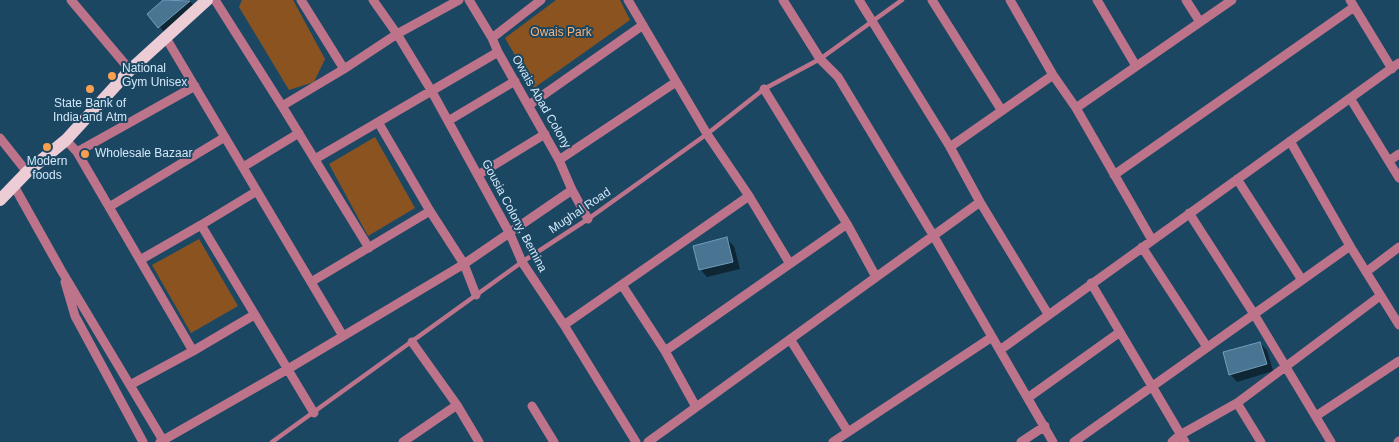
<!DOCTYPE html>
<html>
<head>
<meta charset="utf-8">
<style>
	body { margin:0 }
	canvas { display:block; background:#1c4762 }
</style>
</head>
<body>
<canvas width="1399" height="442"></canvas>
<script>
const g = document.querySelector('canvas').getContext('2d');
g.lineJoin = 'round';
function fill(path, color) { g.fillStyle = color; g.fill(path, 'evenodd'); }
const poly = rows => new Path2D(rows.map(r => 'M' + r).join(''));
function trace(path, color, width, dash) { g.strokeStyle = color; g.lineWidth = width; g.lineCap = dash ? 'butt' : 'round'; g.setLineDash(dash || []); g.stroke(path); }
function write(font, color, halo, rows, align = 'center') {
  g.font = font + ' Helvetica,sans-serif'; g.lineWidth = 4; g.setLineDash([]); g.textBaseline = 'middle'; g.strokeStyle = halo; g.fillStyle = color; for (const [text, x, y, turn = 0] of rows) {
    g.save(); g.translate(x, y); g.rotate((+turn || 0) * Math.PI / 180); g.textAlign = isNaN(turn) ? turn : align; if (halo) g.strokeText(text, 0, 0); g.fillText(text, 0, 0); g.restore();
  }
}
fill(poly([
	[242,0,293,0,325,59,314,82,289,90,239,7],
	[556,0,620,0,630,20,534,88,505,38],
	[375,137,415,208,368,236,329,164],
	[199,239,238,306,191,333,152,265]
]), '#8a531f');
fill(poly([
	[165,0,189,0,196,8,166,34,148,14],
	[727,239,734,246,740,269,707,277,700,269],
	[1260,343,1267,350,1273,371,1237,382,1230,374]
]), '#0007');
const building = poly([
	[163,0,190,1,158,28,147,14,163,0],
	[727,237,733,262,699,270,693,246,727,237],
	[1260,342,1267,364,1229,375,1223,352,1260,342]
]);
fill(building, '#4a7592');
trace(building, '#719dbc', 1);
trace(poly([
	[272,442,522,262,588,219,707,134,764,89,820,59,902,0]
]), '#bd748b', 4.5);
trace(poly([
	[71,0,130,70],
	[215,0,282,106,369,248],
	[301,0,344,69],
	[373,0,397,34,431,90,510,234,522,262,564,325,636,442],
	[469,0,492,38,498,52,559,160,572,190,588,219],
	[628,0,707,134,749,196,790,264],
	[783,0,820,59,838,77,933,235,1053,442],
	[859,0,950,147,980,202,1048,314],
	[932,0,1002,111],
	[1010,0,1053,75,1076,108,1152,240],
	[1097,0,1136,66],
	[1186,0,1200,22],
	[1350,0,1392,69],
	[166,38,343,336],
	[492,38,541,0],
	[764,89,847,224,876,277],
	[1350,98,1399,178],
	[529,105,643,25],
	[282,106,344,69,397,34,459,0],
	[1076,108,1232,0],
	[448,121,515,81],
	[378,122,430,211,464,264,476,295],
	[0,138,27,172],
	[66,140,77,152,193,351],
	[1290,141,1350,246,1399,325],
	[950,147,1053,75],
	[77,152,195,86],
	[315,159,498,52],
	[559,160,676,82],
	[1389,161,1399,154],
	[243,167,299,133],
	[478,175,545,134],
	[1114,175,1354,7],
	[1237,179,1302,280],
	[14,186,61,270,164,442],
	[257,191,201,225,314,413],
	[109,207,225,137],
	[1189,213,1254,314,1331,442],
	[1142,247,1207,347],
	[140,260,201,225],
	[1366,272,1399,247],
	[65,282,75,316,143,442],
	[311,282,430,211],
	[1091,283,1185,442],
	[622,285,665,351,696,407],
	[564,325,749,196],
	[790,339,848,432],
	[412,342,457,405,479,442],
	[1000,350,1399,63],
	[665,351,847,224],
	[130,385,193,351,254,315],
	[1029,397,1120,332],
	[1237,403,1261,442],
	[532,406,554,442],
	[1316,416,1399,361],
	[160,442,288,369,464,264,572,190],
	[403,442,457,405],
	[648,442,980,202],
	[833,442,992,337],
	[1021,442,1045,426],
	[1074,442,1350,246],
	[1172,442,1180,435,1237,403,1380,296],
	[1398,442,1399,441]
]), '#bd748b', 9);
trace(poly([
	[0,200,27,172,66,140,130,70,207,0]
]), '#eccdd5', 12);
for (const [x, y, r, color] of [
	[112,76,5,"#fa9f4e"],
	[90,89,5,"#fa9f4e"],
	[47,147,5,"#fa9f4e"],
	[85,154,5,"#fa9f4e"]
]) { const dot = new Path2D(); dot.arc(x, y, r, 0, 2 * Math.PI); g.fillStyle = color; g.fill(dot); trace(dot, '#1c4762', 2); }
write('12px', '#f7b178', '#1c4762', [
	["Owais Park",561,33]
]);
write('12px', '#d2e8f9', '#1c4762', [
	["National",122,69],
	["Gym Unisex",122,83],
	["State Bank of",90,104,"center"],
	["India and Atm",90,118,"center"],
	["Wholesale Bazaar",95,154],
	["Modern",47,162,"center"],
	["foods",47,176,"center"]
], 'left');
write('12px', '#d2e8f9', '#1c4762', [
	["Owais Abad Colony",541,102,60],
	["Mughal Road",580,211,-34],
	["Gousia Colony, Bemina",514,216,62]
]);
</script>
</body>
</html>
